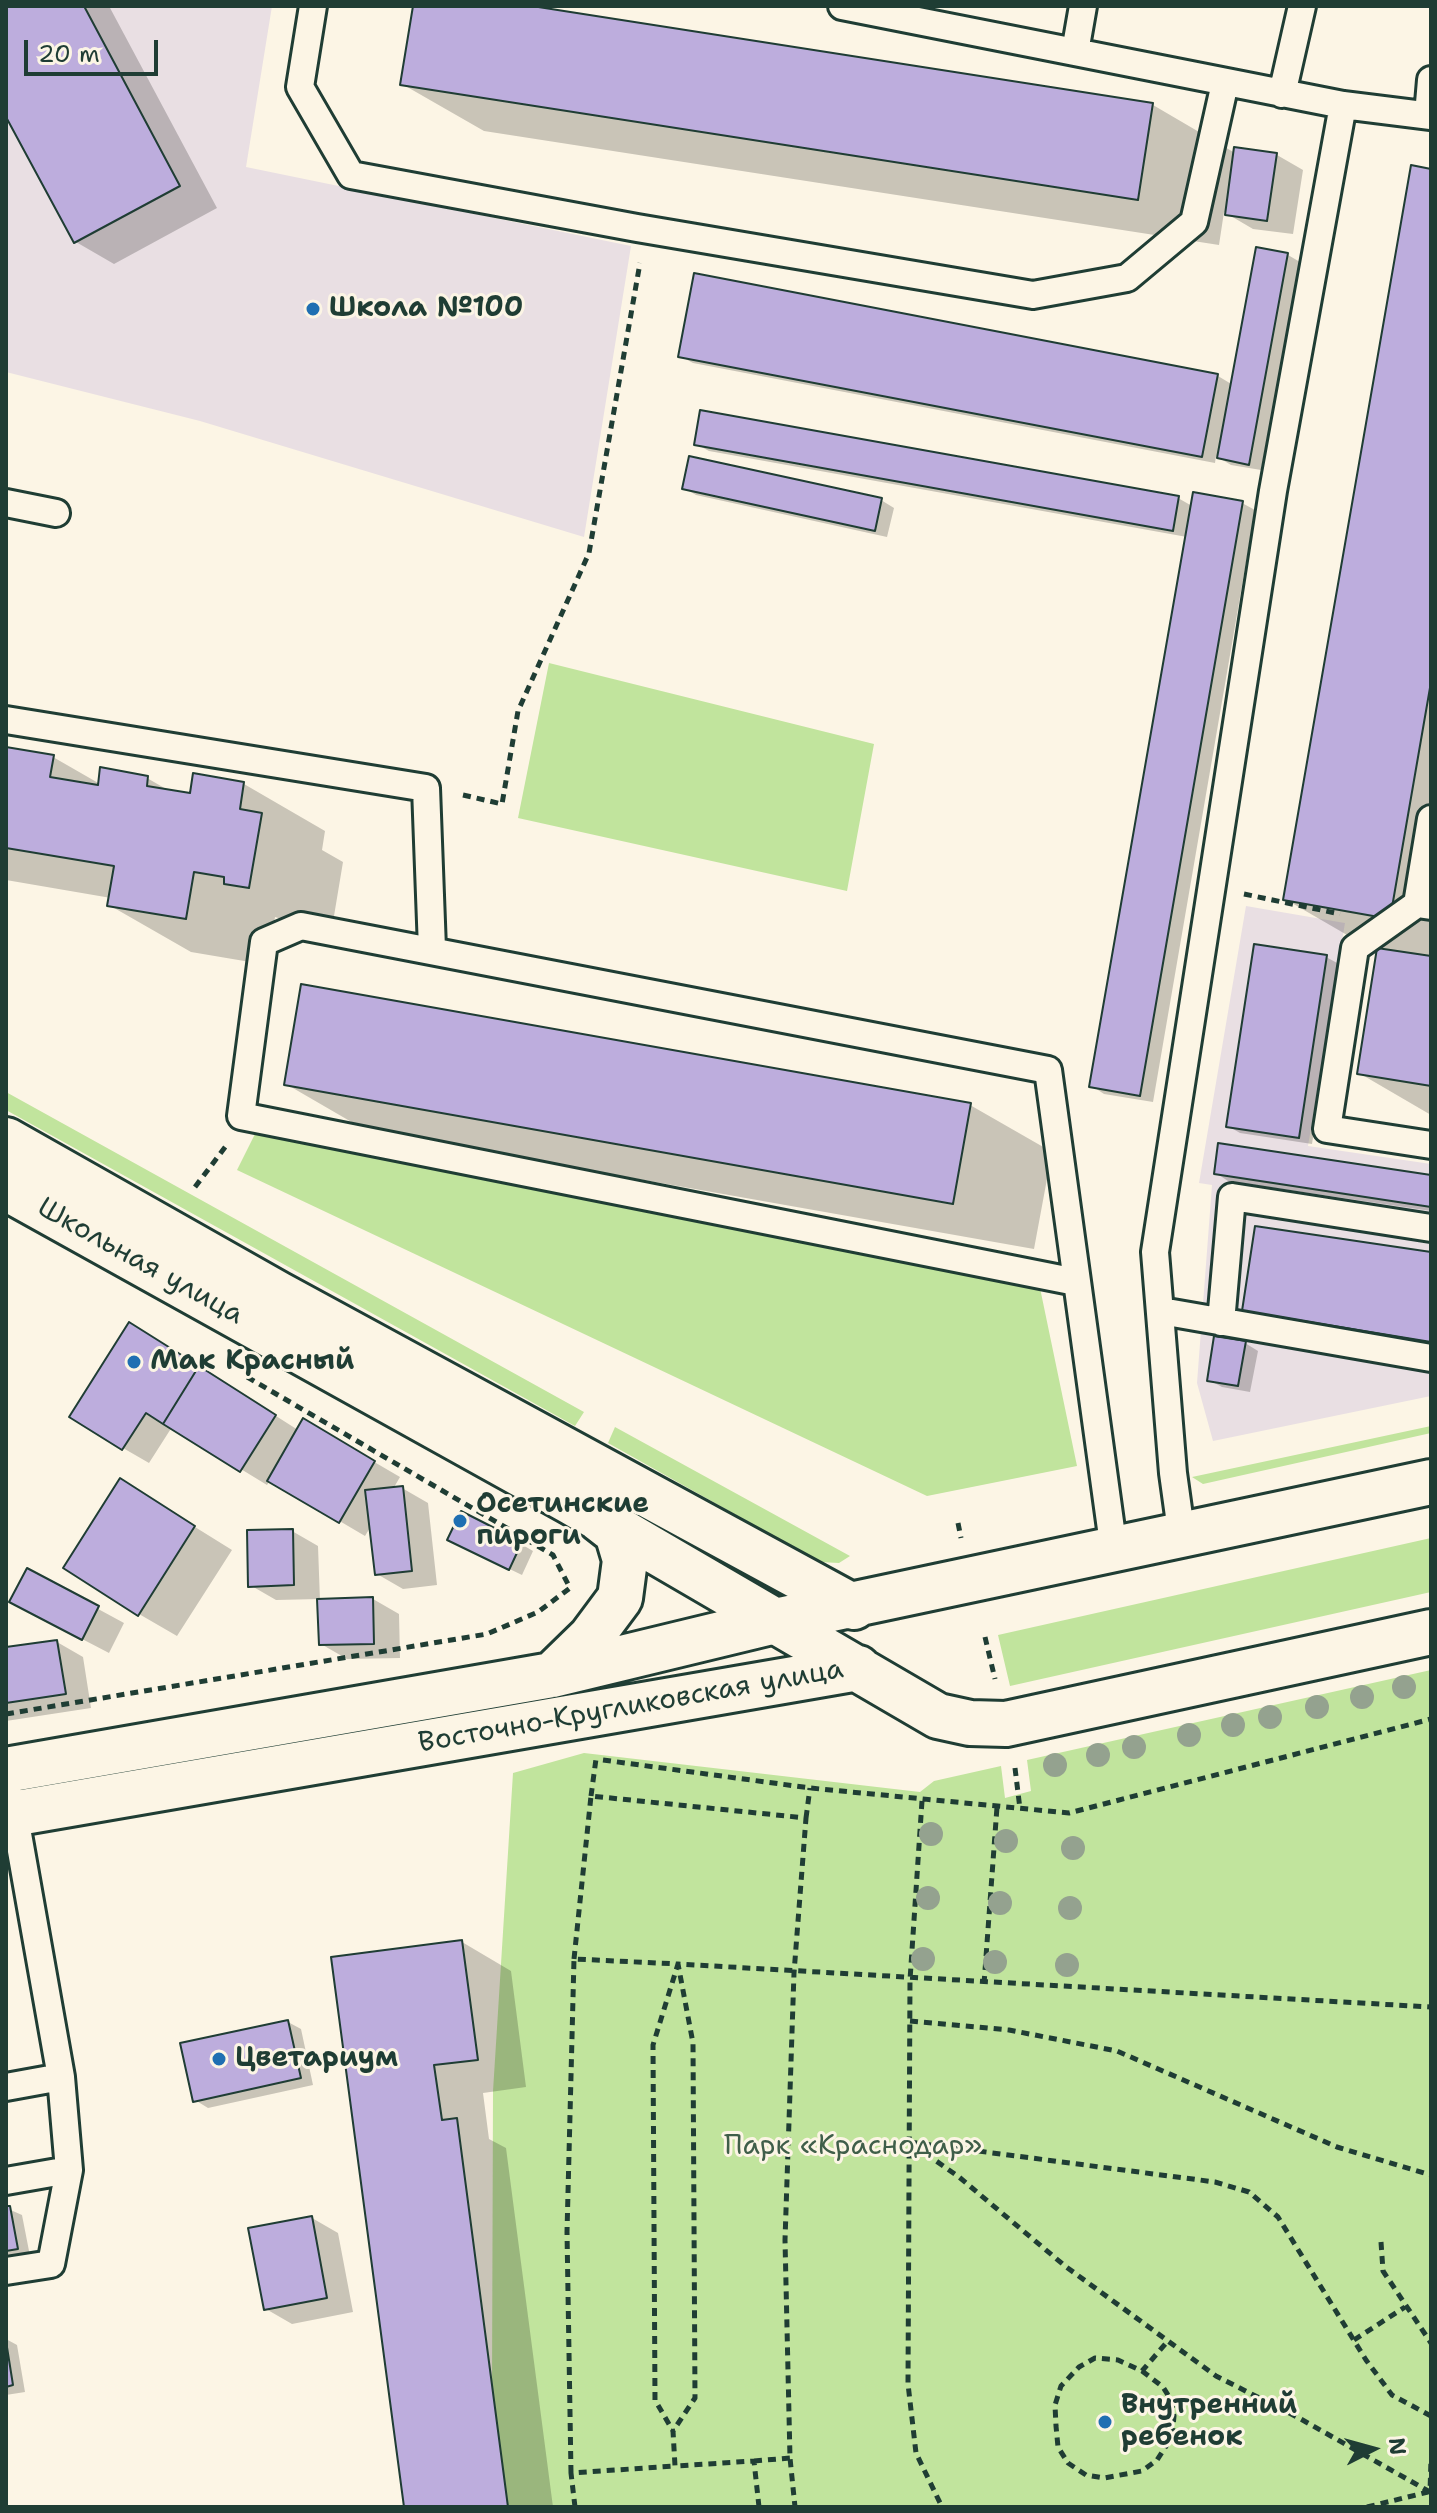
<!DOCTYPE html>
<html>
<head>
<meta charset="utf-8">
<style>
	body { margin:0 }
	#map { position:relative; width:1437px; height:2513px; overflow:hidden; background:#fcf5e5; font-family:"Shantell Sans",sans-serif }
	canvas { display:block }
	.frame { position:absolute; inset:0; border:8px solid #1f3d34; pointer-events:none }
	.north { position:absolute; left:1333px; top:2409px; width:80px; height:80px; -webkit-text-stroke:6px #fcf5e5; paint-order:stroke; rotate:84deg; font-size:22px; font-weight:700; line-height:32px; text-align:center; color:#1f3d34 }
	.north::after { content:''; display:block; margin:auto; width:28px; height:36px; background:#1f3d34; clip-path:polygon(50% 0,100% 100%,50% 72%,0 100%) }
	.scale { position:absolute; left:24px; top:40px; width:134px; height:36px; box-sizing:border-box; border:4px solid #1f3d34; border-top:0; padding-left:10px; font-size:24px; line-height:28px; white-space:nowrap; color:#1f3d34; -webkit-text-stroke:6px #fcf5e5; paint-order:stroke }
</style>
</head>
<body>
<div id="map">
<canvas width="1437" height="2513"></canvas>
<div class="frame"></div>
<div class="north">N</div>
<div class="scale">20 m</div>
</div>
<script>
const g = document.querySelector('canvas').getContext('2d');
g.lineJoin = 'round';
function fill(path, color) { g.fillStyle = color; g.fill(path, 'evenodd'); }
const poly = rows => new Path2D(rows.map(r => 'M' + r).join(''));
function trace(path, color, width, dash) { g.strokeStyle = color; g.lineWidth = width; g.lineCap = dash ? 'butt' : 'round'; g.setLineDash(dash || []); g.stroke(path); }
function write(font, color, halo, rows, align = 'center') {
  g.font = font + ' "Shantell Sans",sans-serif'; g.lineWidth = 6; g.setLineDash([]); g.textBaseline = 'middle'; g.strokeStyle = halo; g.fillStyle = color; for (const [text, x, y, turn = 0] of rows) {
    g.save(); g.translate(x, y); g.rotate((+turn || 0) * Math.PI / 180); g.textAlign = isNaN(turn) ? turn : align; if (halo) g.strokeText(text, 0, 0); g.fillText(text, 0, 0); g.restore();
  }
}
fill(poly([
	[6,6,272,6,246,167,631,246,584,537,200,421,6,372],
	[1246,906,1345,923,1308,1146,1431,1164,1431,1396,1213,1441,1197,1383,1212,1185,1199,1183]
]), '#e9dfe3');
fill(poly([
	[549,663,874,744,847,891,518,818],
	[6,1092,584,1412,575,1426,6,1110],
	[256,1132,1040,1288,1077,1466,927,1496,237,1170],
	[1431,1426,1431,1433,1203,1484,1192,1477],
	[615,1427,850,1556,839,1563,820,1562,608,1443],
	[1431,1538,1431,1592,1010,1686,998,1635],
	[1431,1670,1431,2507,503,2507,492,2381,493,2091,513,1773,584,1753,920,1792,934,1781,1001,1766,1005,1798,1031,1791,1027,1760]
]), '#c1e49d');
fill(poly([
	[6,6,109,6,217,208,114,264,76,242,6,112],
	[415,6,529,6,1153,105,1235,153,1277,155,1303,170,1293,234,1253,229,1224,212,1219,245,484,131,402,84],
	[1431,171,1431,1115,1359,1073,1379,948,1366,946,1285,899],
	[1258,249,1288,255,1300,262,1261,470,1231,465,1216,456,1215,463,693,363,680,356,1218,376,1233,385],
	[696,444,1178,498,1192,506,1242,503,1255,510,1153,1102,1104,1094,1092,1086,1187,537,709,451],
	[684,488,881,500,894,508,887,537,696,495],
	[6,749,53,757,100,784,147,778,173,793,192,796,244,784,325,831,322,850,343,862,331,934,275,917,268,965,191,952,109,905,111,898,6,880],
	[1326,957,1339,964,1312,1144,1240,1133,1228,1126],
	[286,1084,970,1105,1052,1152,1034,1249,367,1131],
	[1216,1173,1431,1177,1431,1211,1228,1181],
	[1431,1254,1431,1346,1257,1317,1244,1310],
	[155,1339,298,1430,304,1421,400,1477,393,1489,402,1488,428,1503,437,1585,403,1589,377,1574,371,1526,365,1536,270,1480,267,1485,172,1427,149,1463,123,1448],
	[1245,1343,1258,1351,1250,1392,1222,1387,1209,1380],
	[121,1481,232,1550,177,1636,139,1614],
	[292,1531,318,1546,320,1601,373,1599,399,1614,400,1658,347,1659,321,1644,319,1599,276,1600,250,1585],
	[521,1544,533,1551,522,1575,462,1546],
	[28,1571,124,1623,109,1653,38,1616],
	[57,1642,83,1657,91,1708,6,1721,6,1649],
	[462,1942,511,1971,526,2087,483,2093,489,2139,506,2148,553,2507,406,2507,333,1959],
	[288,2022,301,2029,313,2085,208,2108,195,2100],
	[6,2208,22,2215,30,2256,6,2260],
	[312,2218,338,2233,353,2312,292,2324,266,2309],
	[6,2339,17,2345,25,2392,6,2395]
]), '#0003');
const building = poly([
	[6,6,84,6,180,186,74,243,6,117,6,6],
	[413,6,532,6,1153,103,1138,200,400,85,413,6],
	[1234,147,1277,153,1267,221,1225,215,1234,147],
	[1411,165,1431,169,1431,682,1390,919,1283,900,1411,165],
	[1256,247,1288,253,1249,465,1217,458,1256,247],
	[694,273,1218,374,1202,457,678,357,694,273],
	[700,410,1179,496,1173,531,694,445,700,410],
	[689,456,882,498,875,531,682,489,689,456],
	[1193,492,1243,501,1140,1096,1089,1087,1193,492],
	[6,747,54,755,50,777,98,785,100,767,148,776,147,786,190,793,193,773,244,782,240,809,262,813,249,888,224,884,224,877,194,872,186,919,107,906,114,866,6,848,6,747],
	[1254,944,1327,955,1299,1138,1226,1127,1254,944],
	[1377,948,1431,956,1431,1086,1357,1074,1377,948],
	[301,984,971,1103,953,1204,284,1085,301,984],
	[1218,1143,1431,1175,1431,1207,1214,1174,1218,1143],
	[1255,1226,1431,1252,1431,1342,1242,1311,1255,1226],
	[129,1322,199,1366,163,1424,146,1413,122,1450,69,1417,129,1322],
	[1214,1336,1246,1341,1238,1386,1207,1381,1214,1336],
	[199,1366,276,1415,240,1472,163,1424,199,1366],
	[303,1418,375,1461,339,1523,267,1481,303,1418],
	[120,1478,195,1526,138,1616,63,1568,120,1478],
	[403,1486,412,1571,375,1575,365,1490,403,1486],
	[461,1511,522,1542,509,1570,447,1540,461,1511],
	[293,1529,294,1585,248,1587,247,1530,293,1529],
	[27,1568,99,1606,82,1640,9,1602,27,1568],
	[373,1597,374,1644,319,1645,317,1599,373,1597],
	[57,1640,66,1694,6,1703,6,1647,57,1640],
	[462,1940,478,2060,434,2065,442,2120,457,2118,508,2507,404,2507,331,1957,462,1940],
	[288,2020,301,2078,193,2102,180,2043,288,2020],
	[6,2206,10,2206,18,2249,6,2251,6,2206],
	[312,2216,327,2298,264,2310,248,2228,312,2216],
	[6,2341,13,2385,6,2387,6,2341]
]);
fill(building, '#bdaddd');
trace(building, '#1f3d34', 2);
const lane = poly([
	[313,6,300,87,351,175,637,228,1033,295,1127,278,1194,222,1225,83],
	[842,6,1343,105,1431,116],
	[1075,52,1083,6],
	[1282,94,1302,6],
	[1428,115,1431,80],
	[6,503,56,513],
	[6,720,426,788,432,949],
	[1431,819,1417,904,1431,906],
	[1417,904,1355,948,1327,1129,1431,1145],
	[1076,1282,241,1116,264,942,301,926,1048,1070,1114,1551],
	[1161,1311,1431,1358],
	[1221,1322,1232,1197,1431,1228],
	[1182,1538,1173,1473,1155,1252,1273,491,1343,105],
	[6,2087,61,2077],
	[6,2181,69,2170],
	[6,2271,51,2264,69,2170,61,2077,12,1800]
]);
const secondary = poly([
	[6,1140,278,1294,854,1607],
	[6,1188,571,1502,938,1716,970,1723,1006,1724,1431,1632],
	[552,1675,591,1637,620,1598,625,1560,617,1533,599,1519],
	[6,1770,552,1675,775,1621,1431,1482],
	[6,1815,858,1668]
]);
trace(lane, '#1f3d34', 32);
trace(secondary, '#1f3d34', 50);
trace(poly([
	[463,795,502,804,518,711,589,553,640,263],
	[1244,894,1340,914],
	[195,1187,226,1146],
	[958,1523,961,1538],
	[985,1637,995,1679],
	[6,1714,487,1634,538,1612,570,1588,553,1555,247,1377],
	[603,1760,810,1788,1069,1813,1431,1719],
	[1015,1768,1020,1809],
	[591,1796,596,1759],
	[922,1801,910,1980,908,2384,916,2453,942,2507],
	[806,1818,810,1788],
	[574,1959,591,1796,806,1818,794,1973,785,2240,790,2458,795,2507],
	[984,1984,997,1807],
	[910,2021,1009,2030,1117,2051,1337,2147,1431,2175],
	[1381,2242,1383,2271,1431,2343],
	[1354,2340,1405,2307],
	[1142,2371,1163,2387,1171,2400,1174,2416,1172,2437,1157,2460,1142,2471,1104,2478,1086,2475,1068,2463,1058,2447,1056,2426,1055,2405,1061,2386,1079,2367,1095,2358,1118,2360,1142,2371,1167,2342],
	[1431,2416,1392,2395,1366,2360,1278,2217,1249,2192,1215,2182,909,2142,959,2177,1065,2266,1216,2376,1299,2418,1430,2492,1431,2459],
	[754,2461,790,2458],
	[571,2473,567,2232,574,1959,678,1964,653,2045,655,2400,673,2431],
	[575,2507,571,2473,675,2466],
	[759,2507,754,2461,675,2466,673,2431,695,2398,693,2043,678,1964,1431,2007],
	[1367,2507,1428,2492]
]), '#1f3d34', 5, [8, 6]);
trace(lane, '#fcf5e5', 26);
trace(secondary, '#fcf5e5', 44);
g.fillStyle = '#94a28f';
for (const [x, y] of [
	[1404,1687],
	[1362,1697],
	[1317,1707],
	[1270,1717],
	[1233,1725],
	[1189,1735],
	[1134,1747],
	[1098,1755],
	[1055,1765],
	[931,1834],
	[1006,1841],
	[1073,1848],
	[928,1898],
	[1000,1903],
	[1070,1908],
	[923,1959],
	[995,1962],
	[1067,1965]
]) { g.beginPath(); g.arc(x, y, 12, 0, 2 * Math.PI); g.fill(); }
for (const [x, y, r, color] of [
	[313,309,8,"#1f6fb2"],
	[134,1362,8,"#1f6fb2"],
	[460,1521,8,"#1f6fb2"],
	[219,2059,8,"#1f6fb2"],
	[1105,2422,8,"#1f6fb2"]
]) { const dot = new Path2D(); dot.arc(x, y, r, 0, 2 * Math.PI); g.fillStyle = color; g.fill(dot); trace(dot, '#fcf5e5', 3); }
write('bold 28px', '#1f3d34', '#fcf5e5', [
	["Школа №100",329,309],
	["Мак Красный",150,1362],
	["Осетинские",476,1505],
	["пироги",476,1537],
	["Цветариум",235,2059],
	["Внутренний",1121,2406],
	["ребенок",1121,2438]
], 'left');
write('28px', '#1f3d34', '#fcf5e5', [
	["Школьная улица",140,1262,29],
	["Восточно-Кругликовская улица",631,1707,-10]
]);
write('28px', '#3f5e49', '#fcf5e5', [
	["Парк «Краснодар»",853,2147]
]);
</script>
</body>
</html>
